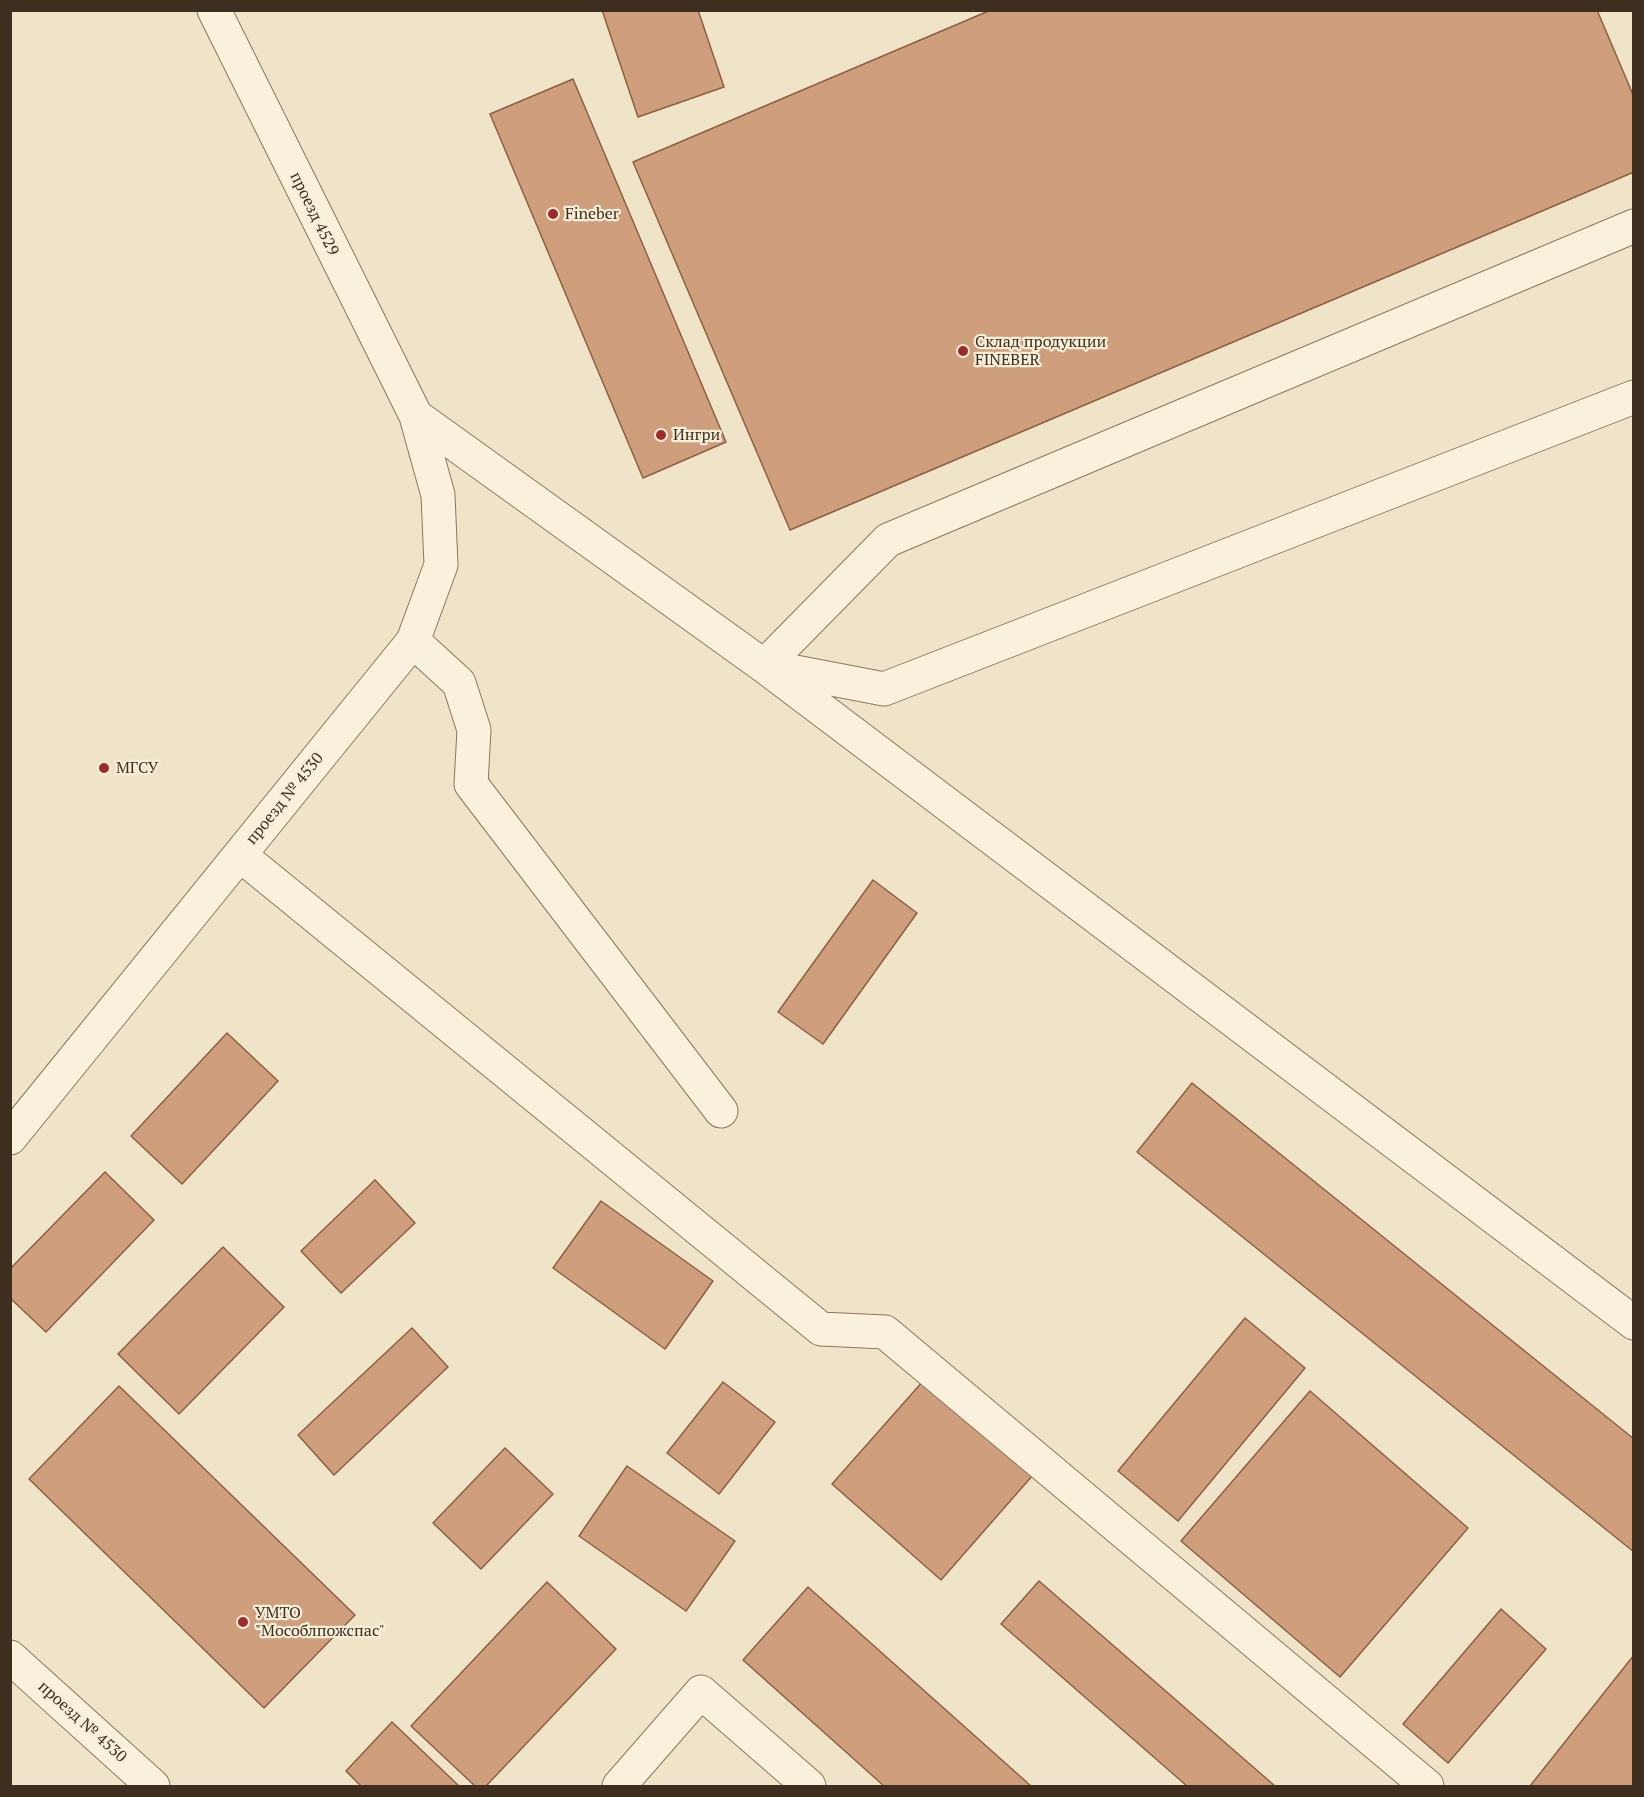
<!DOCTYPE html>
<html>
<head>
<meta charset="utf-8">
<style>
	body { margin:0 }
	#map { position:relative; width:1644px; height:1797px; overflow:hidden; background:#f0e4c8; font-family:"PT Serif",serif }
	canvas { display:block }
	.frame { position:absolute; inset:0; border:12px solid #3d2e20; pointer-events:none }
</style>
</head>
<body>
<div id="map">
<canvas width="1644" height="1797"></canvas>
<div class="frame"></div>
</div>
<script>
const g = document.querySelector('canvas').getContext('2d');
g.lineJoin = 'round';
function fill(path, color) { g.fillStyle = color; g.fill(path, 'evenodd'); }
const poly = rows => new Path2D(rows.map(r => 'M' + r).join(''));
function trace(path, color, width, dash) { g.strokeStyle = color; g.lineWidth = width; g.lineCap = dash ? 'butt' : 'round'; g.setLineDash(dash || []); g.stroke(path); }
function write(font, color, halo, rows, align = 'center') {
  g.font = font + ' "PT Serif",serif'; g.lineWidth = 4.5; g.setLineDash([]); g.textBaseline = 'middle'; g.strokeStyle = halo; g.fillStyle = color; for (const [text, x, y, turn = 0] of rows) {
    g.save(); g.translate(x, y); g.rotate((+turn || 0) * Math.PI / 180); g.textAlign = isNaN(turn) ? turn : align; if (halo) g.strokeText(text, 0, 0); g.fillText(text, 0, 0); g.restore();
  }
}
const building = poly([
	[602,10,698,10,724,87,638,117,602,10],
	[991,10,1597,10,1634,97,1634,172,790,530,633,162,991,10],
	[573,79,726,442,643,478,490,114,573,79],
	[873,880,917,913,823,1044,778,1012,873,880],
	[227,1033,278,1081,182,1184,131,1136,227,1033],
	[1192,1083,1634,1439,1634,1552,1137,1152,1192,1083],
	[105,1172,154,1220,46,1332,10,1298,10,1269,105,1172],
	[375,1180,415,1223,341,1293,301,1251,375,1180],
	[601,1201,713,1281,665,1349,553,1268,601,1201],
	[223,1247,284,1307,179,1414,118,1354,223,1247],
	[1245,1318,1305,1368,1178,1521,1118,1471,1245,1318],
	[412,1328,448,1367,334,1475,298,1435,412,1328],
	[924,1380,1033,1475,941,1580,832,1484,924,1380],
	[723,1382,775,1422,719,1494,667,1453,723,1382],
	[119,1386,355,1615,264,1708,29,1479,119,1386],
	[1310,1391,1468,1528,1340,1677,1181,1541,1310,1391],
	[505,1448,553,1494,481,1569,433,1523,505,1448],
	[627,1466,735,1541,686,1611,579,1536,627,1466],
	[1039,1581,1275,1786,1187,1786,1001,1624,1039,1581],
	[547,1582,616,1649,486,1786,475,1786,411,1726,547,1582],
	[808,1587,1031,1786,884,1786,743,1660,808,1587],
	[1501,1609,1546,1649,1448,1763,1403,1724,1501,1609],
	[1634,1655,1634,1786,1530,1786,1634,1655],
	[392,1722,459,1786,361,1786,346,1771,392,1722]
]);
fill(building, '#cf9f7d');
trace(building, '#8d5f41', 1.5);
const minor = poly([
	[1634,226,888,540,764,666,1634,1323],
	[416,416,764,666,884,689,1634,397],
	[413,641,459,683,474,730,471,784,721,1111],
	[240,855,821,1329,885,1332,1427,1786],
	[10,1138,413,641,441,565,438,495,416,416,214,10],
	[10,1657,153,1786],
	[619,1786,701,1692,809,1786]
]);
trace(minor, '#8d765c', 35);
trace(minor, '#faf1dc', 33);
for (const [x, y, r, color] of [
	[553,214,6,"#9e2a2b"],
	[963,351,6,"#9e2a2b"],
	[661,435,6,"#9e2a2b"],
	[104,768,6,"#9e2a2b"],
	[243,1622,6,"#9e2a2b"]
]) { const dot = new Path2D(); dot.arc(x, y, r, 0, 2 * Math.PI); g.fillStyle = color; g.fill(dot); trace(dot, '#f7eed8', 2); }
write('16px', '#3d2e20', '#f7eed8', [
	["проезд 4529",314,214,64],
	["проезд № 4530",285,799,-51],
	["проезд № 4530",82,1722,42]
]);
write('16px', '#3d2e20', '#f7eed8', [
	["Fineber",565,214],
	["Склад продукции",975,342],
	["FINEBER",975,360],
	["Ингри",673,435],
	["МГСУ",116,768],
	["УМТО",255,1613],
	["\"Мособлпожспас\"",255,1631]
], 'left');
</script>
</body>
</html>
